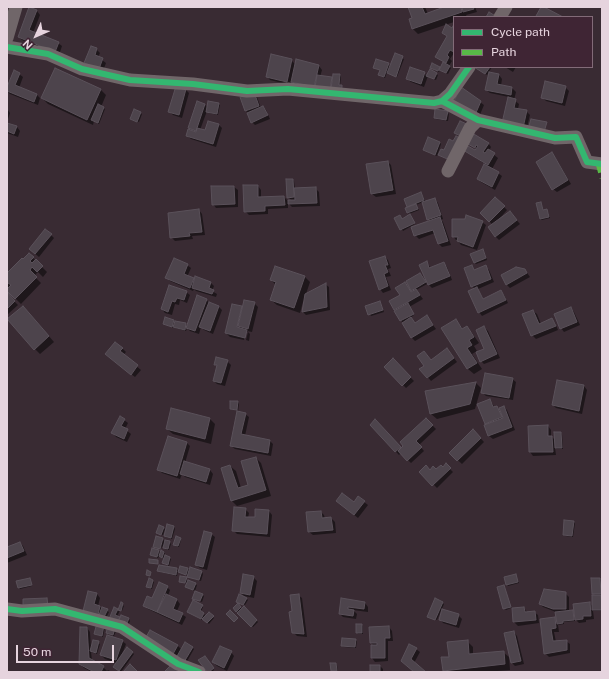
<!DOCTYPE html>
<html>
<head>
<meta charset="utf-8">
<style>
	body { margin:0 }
	#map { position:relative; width:609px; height:679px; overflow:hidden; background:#392b33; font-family:"Public Sans",sans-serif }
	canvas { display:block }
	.frame { position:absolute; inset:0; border:8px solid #e6d4de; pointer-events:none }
	.legend { position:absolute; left:453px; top:16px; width:140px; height:52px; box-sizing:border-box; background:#3f2534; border:1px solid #826b78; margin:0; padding:5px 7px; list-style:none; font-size:12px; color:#e6d4de }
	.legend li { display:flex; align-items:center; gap:8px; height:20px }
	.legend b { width:20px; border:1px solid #826b78 }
	.north { position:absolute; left:16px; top:16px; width:40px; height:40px; -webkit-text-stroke:3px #3f2534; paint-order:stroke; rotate:225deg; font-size:11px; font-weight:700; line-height:16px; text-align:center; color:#e6d4de }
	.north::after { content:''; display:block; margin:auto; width:14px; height:18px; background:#e6d4de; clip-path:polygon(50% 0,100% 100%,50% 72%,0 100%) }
	.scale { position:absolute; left:16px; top:645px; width:98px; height:18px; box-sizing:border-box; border:2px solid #e6d4de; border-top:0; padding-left:5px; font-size:12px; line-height:14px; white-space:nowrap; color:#e6d4de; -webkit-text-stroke:3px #3f2534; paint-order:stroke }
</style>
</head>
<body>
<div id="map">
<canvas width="609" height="679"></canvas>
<div class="frame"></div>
<ul class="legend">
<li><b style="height:5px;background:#33b770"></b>Cycle path</li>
<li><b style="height:5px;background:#58b947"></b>Path</li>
</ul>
<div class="north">N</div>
<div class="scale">50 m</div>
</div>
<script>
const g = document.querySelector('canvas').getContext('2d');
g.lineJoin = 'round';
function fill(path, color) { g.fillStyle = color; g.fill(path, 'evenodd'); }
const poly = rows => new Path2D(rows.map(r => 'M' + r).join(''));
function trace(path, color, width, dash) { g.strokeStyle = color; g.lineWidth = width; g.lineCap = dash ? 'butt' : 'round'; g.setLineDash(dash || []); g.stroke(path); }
fill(poly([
	[409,7,425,7,428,14,448,7,475,7,477,12,466,15,467,17,454,17,454,22,418,34,413,29,410,20,413,19],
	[30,9,37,11,40,15,33,33,58,43,62,46,59,55,22,40,19,37],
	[454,26,454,53,450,59,452,61,449,66,451,68,448,74,440,70,439,72,433,69,433,64,441,68,444,62,437,56,448,37,443,33,452,29],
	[96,49,100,53,98,57,106,63,103,71,89,66],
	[396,55,404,59,397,77,387,72,385,78,381,76,381,71,374,67,388,64,391,67],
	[291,60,296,65,319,66,322,70,320,77,331,78,333,80,333,75,340,75,341,77,340,86,343,88,295,85,291,81,290,85,270,80,267,76],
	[476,67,492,67,487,75],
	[505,67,516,67,513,72],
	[56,69,101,90,106,95,101,107,105,109,99,124,94,121,93,125,48,104,42,98],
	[410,69,424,73,427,76,430,70,438,75,436,80,428,76,424,87,411,82,407,79],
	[19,74,23,77,19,88,37,95,40,98,38,105,10,94,7,91],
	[499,75,502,79,501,86,512,88,516,92,514,100,519,104,518,109,526,111,530,115,526,131,507,126,509,97,490,93,486,90],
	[565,87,569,91,565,106,546,101,542,97],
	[461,88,484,105,479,117],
	[186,90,189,93,182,118,173,115,170,112],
	[257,97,261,108,263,107,266,110,270,119,255,125,252,122,246,110,241,98],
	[218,104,220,105,218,115,209,113,207,111,200,130,206,131,218,124,222,128,216,147,191,139,187,136,192,131,189,128,205,105,208,108],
	[7,109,10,113,7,122],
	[447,112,449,114,448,121,436,119,435,118],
	[140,113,142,114,139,122,132,120],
	[7,124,17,127,20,131,18,137,7,133],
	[467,142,488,143,491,147,489,151,498,158,492,169,502,176,495,190,481,182,478,179,485,164,464,150,476,152,477,149],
	[440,143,441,144,437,156,424,150],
	[551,153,555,157,571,184,557,192,553,189],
	[388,162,391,165,396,194,376,197,372,194],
	[293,180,294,181,295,189,315,188,319,192,320,206,292,207,288,203,288,208,268,209,268,214,249,215,245,211,258,186,261,190,261,198,284,197,288,201,292,201,288,197],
	[212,187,234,187,238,190,238,207,216,208,213,204],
	[421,193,426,202,435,199,438,203,443,219,441,220,443,222,451,245,442,247,439,244,435,233,419,239,415,235,431,222,428,219,423,202,416,205,419,210,409,214,406,209,409,208,408,206],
	[495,198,507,210,500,218,501,219,513,216,520,224,499,240,495,236,493,225,481,213],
	[541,203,544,211,547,210,548,212,550,218,542,220,540,219],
	[199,210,202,214,205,235,192,236,193,239,175,241,171,237],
	[411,217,415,224,403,231,395,219,401,218,402,220],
	[482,222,486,225,477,250,461,245,458,241,458,240,456,240,453,236],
	[51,235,54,238,39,257,33,252],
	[484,252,487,260,476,264,475,263],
	[29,254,47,272,43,277,38,272,34,276,41,283,21,304,7,290,7,275],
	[385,257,388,260,391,268,388,269,391,276,386,277,391,290,383,293,380,289],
	[426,262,431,268,443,263,447,267,452,280,432,288,429,285,420,265],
	[187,265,191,268,187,277,195,281,211,283,214,286,212,291,217,294,216,297,196,291,194,289,193,291,170,281,167,278],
	[471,266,475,270,485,266,489,270,494,282,478,289,484,300,501,292,504,295,508,303,482,316,479,312,475,289,472,286],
	[525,270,530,277,510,288,507,285,502,275],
	[422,275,427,284,416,290,423,299,409,307,414,315,410,318,415,324,427,317,436,329,415,341,412,338,395,310,404,283,411,290],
	[304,276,310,282,306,294,325,284,329,287,330,310,306,315,303,312,305,302,303,302,300,313,277,305,271,300,276,285,271,280],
	[170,286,186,292,190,295,187,303,180,300,179,305,175,304,172,315,165,313,162,309],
	[7,294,18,305,7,315],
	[206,300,210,303,219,307,222,310,213,334,204,330,201,327,199,334,190,331,187,328,186,331,176,328,174,327,174,328,164,324,166,319,187,326],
	[380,302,384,312,371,316,366,307],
	[254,303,258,307,252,332,247,331,248,332,246,332,244,340,230,337,226,333,241,307,243,309],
	[571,308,574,312,580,325,564,332,561,328],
	[533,311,537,314,541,324,552,319,555,323,558,330,536,339,532,335,524,315],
	[28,312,54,342,40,354,35,349],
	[456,320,463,329,467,327,472,333,479,343,474,346,477,351,472,354,482,369,474,374,468,369,443,328],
	[484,327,488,331,500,358,484,364,481,361,485,349],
	[248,332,250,334,249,341,246,340],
	[122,348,126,352,123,355,141,370,135,377,110,358],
	[424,352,432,361,450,353,457,362,431,381,421,369,425,366],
	[393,360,414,381,406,388,385,367],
	[227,361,231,365,225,386,217,384,214,381,218,367,215,364],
	[512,379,516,382,513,400,486,396,483,393],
	[558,381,584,386,587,390,582,414,556,408,553,405],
	[476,383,481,388,475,409,437,419,431,414],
	[490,400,495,408,497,407,499,409,504,407,507,410,515,430,493,439,489,436,485,426,487,425,486,424],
	[238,402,239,404,238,412,245,414,249,417,245,436,270,441,273,444,271,456,235,449,231,446,238,410,232,410,231,408],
	[172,409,210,419,215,424,211,444,173,434,167,429],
	[426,419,436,429,419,445,424,451,411,463,401,453,399,455,371,425,375,421,402,449],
	[124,420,128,423,125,429,131,434,127,442,116,437,113,433],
	[548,426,551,430,551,436,555,440,561,433,562,434,563,449,557,449,555,448,556,455,533,456,530,452,529,427],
	[473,430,484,442,462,464,450,453],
	[187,443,190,446,185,463,210,470,213,474,210,485,185,477,182,474,180,479,162,473,158,469],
	[256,458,261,463,271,496,237,506,232,501,230,466,236,471,241,488,249,486],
	[446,465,453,472,437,488,421,472,436,470,443,468],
	[337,501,354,504,364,502,368,505,358,518],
	[245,509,249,513,248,518,256,518,269,511,272,515,270,537,237,534,233,530],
	[321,512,324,515,325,519,331,518,335,522,336,533,313,535,309,532],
	[573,522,575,523,573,537,565,536,564,535],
	[174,527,175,529,172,539,166,537,165,536],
	[163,528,165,529,163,535,159,534,157,533],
	[211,534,215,537,207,570,200,568,196,565],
	[162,539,166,542,169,542,171,544,169,550,165,549,162,546,161,549,154,546],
	[180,539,181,540,179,547,176,546,174,544],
	[20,543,23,546,27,555,7,563,7,548],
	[159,551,161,554,164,552,165,554,164,556,171,559,169,566,163,563,165,559,159,556,158,558,151,555],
	[181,567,188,569,190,571,191,569,202,572,203,574,201,581,181,573,179,572],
	[177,569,178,571,177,576,160,572,159,571],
	[515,575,519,583,508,586,507,584],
	[253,577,257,581,254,598,244,596,241,593],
	[186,578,187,581,197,585,195,591,188,588,187,587,188,584,180,581],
	[30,579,32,586,20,589,19,587],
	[600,579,601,580,602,595,599,595,602,598,602,611,593,611,594,619,586,620,586,622,579,623,574,618,575,621,564,622,564,624,558,625,559,632,554,632,556,642,566,641,570,644,570,653,549,657,545,653,541,620,554,618,557,622,556,612,543,607,540,604,565,593,569,597,569,611,572,611,575,614,590,603,593,607,596,596,593,593],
	[149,580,154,582,152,589,147,587],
	[504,586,511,608,506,610,504,608],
	[167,587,170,590,168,596,177,600,180,604,177,611,186,617,182,625,148,609,144,605],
	[89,592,97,594,100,598,98,606,109,612,106,618,84,611],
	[202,595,204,596,202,602,194,598],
	[298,595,302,598,307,637,297,636,293,632,293,612],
	[246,598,248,600,245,605,237,602],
	[342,599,365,603,368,607,368,612,353,610,357,614,356,619,343,617,340,614],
	[442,603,444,604,437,620,430,618],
	[121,604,124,606,122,611,120,610,117,617,121,618,122,616,129,619,130,621,127,627,111,620,117,610,119,611],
	[238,604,242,609,244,608,258,622,253,627,234,608],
	[202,606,203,607,201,612,205,615,202,620,188,612],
	[524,608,528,613,534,612,538,615,539,623,518,626,514,622,513,609],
	[209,613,214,618,209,624,204,619],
	[458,615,462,619,459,628,443,623,440,619],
	[362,625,363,626,363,634,358,634,357,632],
	[105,627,103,637,95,634],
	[389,627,392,631,393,641,388,641,388,661,375,662,372,658,372,646,374,646,371,643],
	[87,628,90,632,91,649,93,641,100,644,97,654,91,652,92,661,103,667,107,671,108,670,112,672,92,672,84,668,80,664],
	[116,631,114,636,107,633],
	[514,632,517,636,524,664,515,666,512,663],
	[355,640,357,641,356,648,344,647,342,646],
	[122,641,126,644,122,654,132,652,134,654,121,672,116,668,117,663,105,659,101,655],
	[467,641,473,647,473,655,503,652,509,657,510,670,485,672,445,672,444,670,450,657],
	[150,642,178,646,182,650,192,647,194,649,186,663],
	[416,649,420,652,414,663,425,672,415,672,406,664],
	[231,652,234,656,227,671,217,666,213,662],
	[206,659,214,670,212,672,208,672],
	[331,664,336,664,337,665,338,672,332,672],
	[380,666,383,669,383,672,371,672]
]), '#0007');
const building = poly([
	[29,7,37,10,29,30,59,42,55,52,18,37,29,7],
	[408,7,422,7,425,14,444,7,461,7,462,12,412,29,409,19,412,18,408,7],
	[462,7,473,7,474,9,463,12,462,7],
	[541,7,544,7,563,17,537,17,536,16,541,7],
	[489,12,497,17,486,17,489,12],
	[446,24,452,28,454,24,454,52,450,50,447,55,449,57,446,63,435,57,447,36,442,33,446,24],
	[91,46,97,48,95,55,103,58,99,69,84,63,91,46],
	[395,53,403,56,396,77,387,73,395,53],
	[271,54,292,59,287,82,266,77,271,54],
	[296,59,319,65,314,87,291,82,296,59],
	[376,59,389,63,384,77,378,75,380,70,373,68,376,59],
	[443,62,450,66,446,73,439,70,443,62],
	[432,63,440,67,438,71,430,68,432,63],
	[410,67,425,72,421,84,406,79,410,67],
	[474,67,490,67,485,74,474,67],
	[55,68,101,89,87,120,41,98,55,68],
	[430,69,437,73,434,79,426,76,430,69],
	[14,70,20,73,15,85,37,94,34,102,7,91,7,87,14,70],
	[489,72,499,74,497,84,512,87,511,95,485,90,489,72],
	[333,74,340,74,339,85,342,85,342,90,331,89,333,74],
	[317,75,332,77,330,90,315,87,317,75],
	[545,81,566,86,562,103,541,98,545,81],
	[176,86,186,89,179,115,168,112,176,86],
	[461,87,481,101,475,115,454,101,461,87],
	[254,92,259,106,245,111,240,97,254,92],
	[508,97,516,99,514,108,527,110,523,128,502,123,508,97],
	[197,101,205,104,196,131,188,128,197,101],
	[208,101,219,103,217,114,206,112,208,101],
	[98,104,104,107,98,123,91,120,98,104],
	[263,106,268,115,251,123,247,113,263,106],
	[134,109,141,112,137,122,130,119,134,109],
	[435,109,448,111,446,120,434,118,435,109],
	[531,119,547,122,544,132,528,129,531,119],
	[208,121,219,124,213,144,186,136,188,129,196,132,197,128,205,130,208,121],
	[460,121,469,125,463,137,454,133,460,121],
	[7,123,17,126,14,134,7,131,7,123],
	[472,133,489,143,483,152,485,153,488,149,495,153,488,165,463,150,466,145,475,150,478,146,476,145,475,148,466,143,472,133],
	[456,136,462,139,452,161,438,155,441,149,444,150,449,139,453,141,456,136],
	[428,137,440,142,435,155,423,150,428,137],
	[552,152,568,180,552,190,536,162,552,152],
	[388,161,393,190,371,194,366,164,388,161],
	[484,164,499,172,492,187,477,179,484,164],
	[286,179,293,179,294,197,287,198,286,179],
	[243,185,258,185,258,197,284,196,285,205,265,206,265,211,244,212,243,185],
	[211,186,234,186,235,204,212,205,211,186],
	[316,187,317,203,288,204,288,200,295,200,294,188,316,187],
	[421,192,424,200,407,207,404,199,421,192],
	[495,197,505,206,489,222,480,213,495,197],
	[435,198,441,215,427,220,422,202,435,198],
	[541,202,543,210,547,209,549,217,540,219,536,203,541,202],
	[416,204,418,209,407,213,405,208,416,204],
	[199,209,202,232,189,233,190,236,170,238,168,213,199,209],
	[510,211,517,220,495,237,488,227,510,211],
	[410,214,415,223,400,230,394,218,400,215,402,219,410,214],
	[466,215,483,221,473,247,457,241,458,237,452,237,452,219,465,219,466,215],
	[440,217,448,241,438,244,433,230,414,236,411,227,440,217],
	[45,229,52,234,35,254,29,249,45,229],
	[483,249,486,258,474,263,470,254,483,249],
	[29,253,34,257,30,261,32,263,36,259,43,266,37,272,32,267,30,270,37,277,15,299,7,291,7,289,11,285,8,283,7,284,7,273,22,258,23,259,29,253],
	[385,256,388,265,385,265,388,272,384,274,388,286,379,290,369,261,385,256],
	[174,258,188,264,184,274,194,278,190,288,165,278,174,258],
	[427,261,429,268,444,262,450,276,428,285,419,265,427,261],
	[472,265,474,270,486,265,491,279,471,287,464,268,472,265],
	[275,266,305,276,294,308,270,300,276,282,270,280,275,266],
	[516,267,525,269,527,273,506,285,501,275,516,267],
	[420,273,426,282,411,291,406,281,420,273],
	[195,276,211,282,209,288,214,290,212,294,192,288,195,276],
	[405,282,411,292,416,289,420,295,394,310,389,301,400,295,395,288,405,282],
	[326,283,327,307,302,312,305,294,326,283],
	[169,285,187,291,184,300,177,298,175,302,172,301,168,312,161,309,169,285],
	[477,287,483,299,501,290,506,300,478,313,468,291,477,287],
	[7,292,15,301,7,309,7,292],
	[197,295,207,299,195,331,186,328,197,295],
	[244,300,255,302,248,329,238,326,244,300],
	[380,301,383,310,368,315,365,306,380,301],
	[209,302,219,306,210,331,199,327,209,302],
	[408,303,414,314,400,321,394,311,408,303],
	[232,304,242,306,237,327,247,330,245,338,225,333,232,304],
	[23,306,49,336,34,350,7,319,23,306],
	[571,307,577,322,560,329,554,314,571,307],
	[533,310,539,324,552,318,556,326,531,336,522,314,533,310],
	[427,315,433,325,411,338,402,323,411,317,415,323,427,315],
	[165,317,174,320,172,327,163,324,165,317],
	[456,319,462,329,467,326,474,337,469,340,472,345,467,348,477,363,467,369,441,328,456,319],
	[175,321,186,323,185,330,173,327,175,321],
	[484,326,497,354,480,362,476,352,484,349,476,330,484,326],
	[115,342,123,348,120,351,138,365,131,375,105,354,115,342],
	[447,348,454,358,427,378,419,369,424,366,417,356,424,351,431,360,447,348],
	[216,357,228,360,221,383,213,381,217,365,214,365,216,357],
	[393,358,411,377,402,386,384,367,393,358],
	[485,373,513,378,509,398,481,393,485,373],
	[557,380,584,385,579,411,552,405,557,380],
	[476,382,470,404,430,414,425,391,476,382],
	[490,399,493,407,497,406,502,417,485,424,477,404,490,399],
	[230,401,238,401,237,410,230,409,230,401],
	[504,406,512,427,488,436,484,425,503,418,499,408,504,406],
	[171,408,210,418,205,439,166,429,171,408],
	[237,411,246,413,241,434,270,440,268,453,230,446,237,411],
	[120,416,125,419,121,426,128,429,124,439,111,433,120,416],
	[426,418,433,425,416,441,422,447,407,461,398,451,403,446,400,442,426,418],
	[375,419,401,447,395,452,370,425,375,419],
	[548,425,548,436,552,436,553,452,529,452,528,426,548,425],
	[473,429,481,438,457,461,449,453,473,429],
	[554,432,561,432,562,448,555,448,554,432],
	[168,436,187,442,177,476,157,470,168,436],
	[256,457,266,490,231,501,221,468,230,465,238,488,248,485,241,461,256,457],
	[184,461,210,469,206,482,180,474,184,461],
	[446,463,451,468,432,486,419,472,426,465,430,470,433,466,436,469,441,465,443,467,446,463],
	[342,493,354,502,358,496,365,501,354,515,336,501,342,493],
	[234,507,246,508,245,517,255,517,255,509,269,510,267,534,232,531,234,507],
	[321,511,322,518,331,517,333,530,308,532,306,512,321,511],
	[564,520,574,521,572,536,563,535,564,520],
	[167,524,174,526,171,538,164,536,167,524],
	[159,525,164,527,161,535,156,533,159,525],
	[204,531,212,533,203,567,195,565,204,531],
	[156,536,163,538,160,549,153,547,156,536],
	[176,536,181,538,178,546,173,545,176,536],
	[165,540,170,541,168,549,163,548,165,540],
	[20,542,24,551,7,558,7,547,20,542],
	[152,548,159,550,157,557,150,555,152,548],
	[161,550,164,552,162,558,159,556,161,550],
	[165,555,170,557,168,565,162,563,165,555],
	[149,559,158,560,158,564,149,563,149,559],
	[159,565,177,568,176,575,157,571,159,565],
	[180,566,188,568,186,575,178,572,180,566],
	[190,567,202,571,199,580,187,577,190,567],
	[147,570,151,572,150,576,146,575,147,570],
	[243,574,254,576,250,595,240,593,243,574],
	[516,574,518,582,506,585,504,577,516,574],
	[180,576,187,577,185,583,179,582,180,576],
	[30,578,32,585,18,588,16,581,30,578],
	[149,578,153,580,151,588,146,587,149,578],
	[591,578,600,578,601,594,592,594,591,578],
	[188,580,196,583,193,590,185,587,188,580],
	[159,582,168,586,157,612,143,606,147,596,152,598,159,582],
	[504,585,511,607,503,609,497,587,504,585],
	[544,589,566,592,566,609,553,609,539,604,544,589],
	[88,591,97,593,94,604,100,606,98,615,83,611,88,591],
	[195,591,203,594,200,601,192,599,195,591],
	[166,594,177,599,173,609,183,613,179,622,157,612,166,594],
	[239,594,247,598,243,605,236,602,239,594],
	[299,594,304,634,292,633,289,612,292,611,290,595,299,594],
	[592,595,601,595,602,610,592,610,592,595],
	[47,598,48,607,23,608,23,599,47,598],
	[341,598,365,602,364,609,348,607,348,609,354,610,353,616,339,614,341,598],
	[435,598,443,602,435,620,427,617,435,598],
	[193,600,203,605,200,610,204,613,201,619,187,612,193,600],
	[121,602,123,603,121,611,118,610,121,602],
	[590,602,591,616,583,616,583,619,575,620,573,604,590,602],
	[238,603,241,607,236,612,233,608,238,603],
	[244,606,257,620,251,627,237,613,244,606],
	[102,607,108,609,104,617,99,615,102,607],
	[114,607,118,609,115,615,120,617,117,623,109,619,114,607],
	[524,607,525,612,535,611,536,620,513,622,512,608,524,607],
	[442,609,459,614,456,625,439,620,442,609],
	[230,610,238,618,234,622,226,614,230,610],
	[573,610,574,620,563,621,563,623,557,624,555,612,573,610],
	[209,612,214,616,207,623,202,619,209,612],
	[121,615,129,618,126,626,118,622,121,615],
	[555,617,556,628,551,629,553,641,567,640,567,650,544,654,540,619,555,617],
	[97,623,104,625,102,636,94,634,97,623],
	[356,624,362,624,362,633,356,633,356,624],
	[108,626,115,628,113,635,106,633,108,626],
	[389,626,390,638,385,638,385,658,371,658,371,645,377,645,377,643,370,643,369,627,389,626],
	[80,627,87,627,89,658,104,666,101,672,94,672,79,664,80,627],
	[150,630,178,645,173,654,145,639,150,630],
	[514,631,521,661,511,663,504,633,514,631],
	[107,635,123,640,116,660,100,655,107,635],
	[342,638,356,639,355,647,341,646,342,638],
	[93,640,99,641,96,653,90,651,93,640],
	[468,640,469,654,504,651,505,664,443,671,441,657,449,657,447,642,468,640],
	[185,642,193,647,184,662,176,658,185,642],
	[409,644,417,648,411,659,426,672,414,672,401,661,409,644],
	[220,646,232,651,224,668,212,662,220,646],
	[127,647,133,652,119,671,113,667,127,647],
	[205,656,214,668,209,672,207,672,198,660,205,656],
	[173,663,182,672,164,672,173,663],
	[330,663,336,663,337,671,331,671,330,663],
	[130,664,138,672,123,672,130,664],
	[370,665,380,665,380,672,370,672,370,665]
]);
fill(building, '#4d444c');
trace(building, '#5a515a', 1);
trace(poly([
	[500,17,506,7],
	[7,38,16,7],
	[7,47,48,54,82,69,130,80,193,84,247,91,288,89,434,103,442,101,450,94,469,67],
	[442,101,478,120,555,138,576,137,587,162,602,164],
	[448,171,470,128,478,120],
	[7,609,22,611,55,609,122,627,178,664,199,672]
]), '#706669', 13);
trace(poly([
	[598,163,602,178]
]), '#58b947', 5, [10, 5]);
trace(poly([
	[7,47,48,54,82,69,130,80,193,84,247,91,288,89,434,103,442,101,450,94,469,67],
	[442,101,478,120,555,138,576,137,587,162,602,164],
	[7,609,22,611,55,609,122,627,178,664,199,672]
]), '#33b770', 6);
</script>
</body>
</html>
